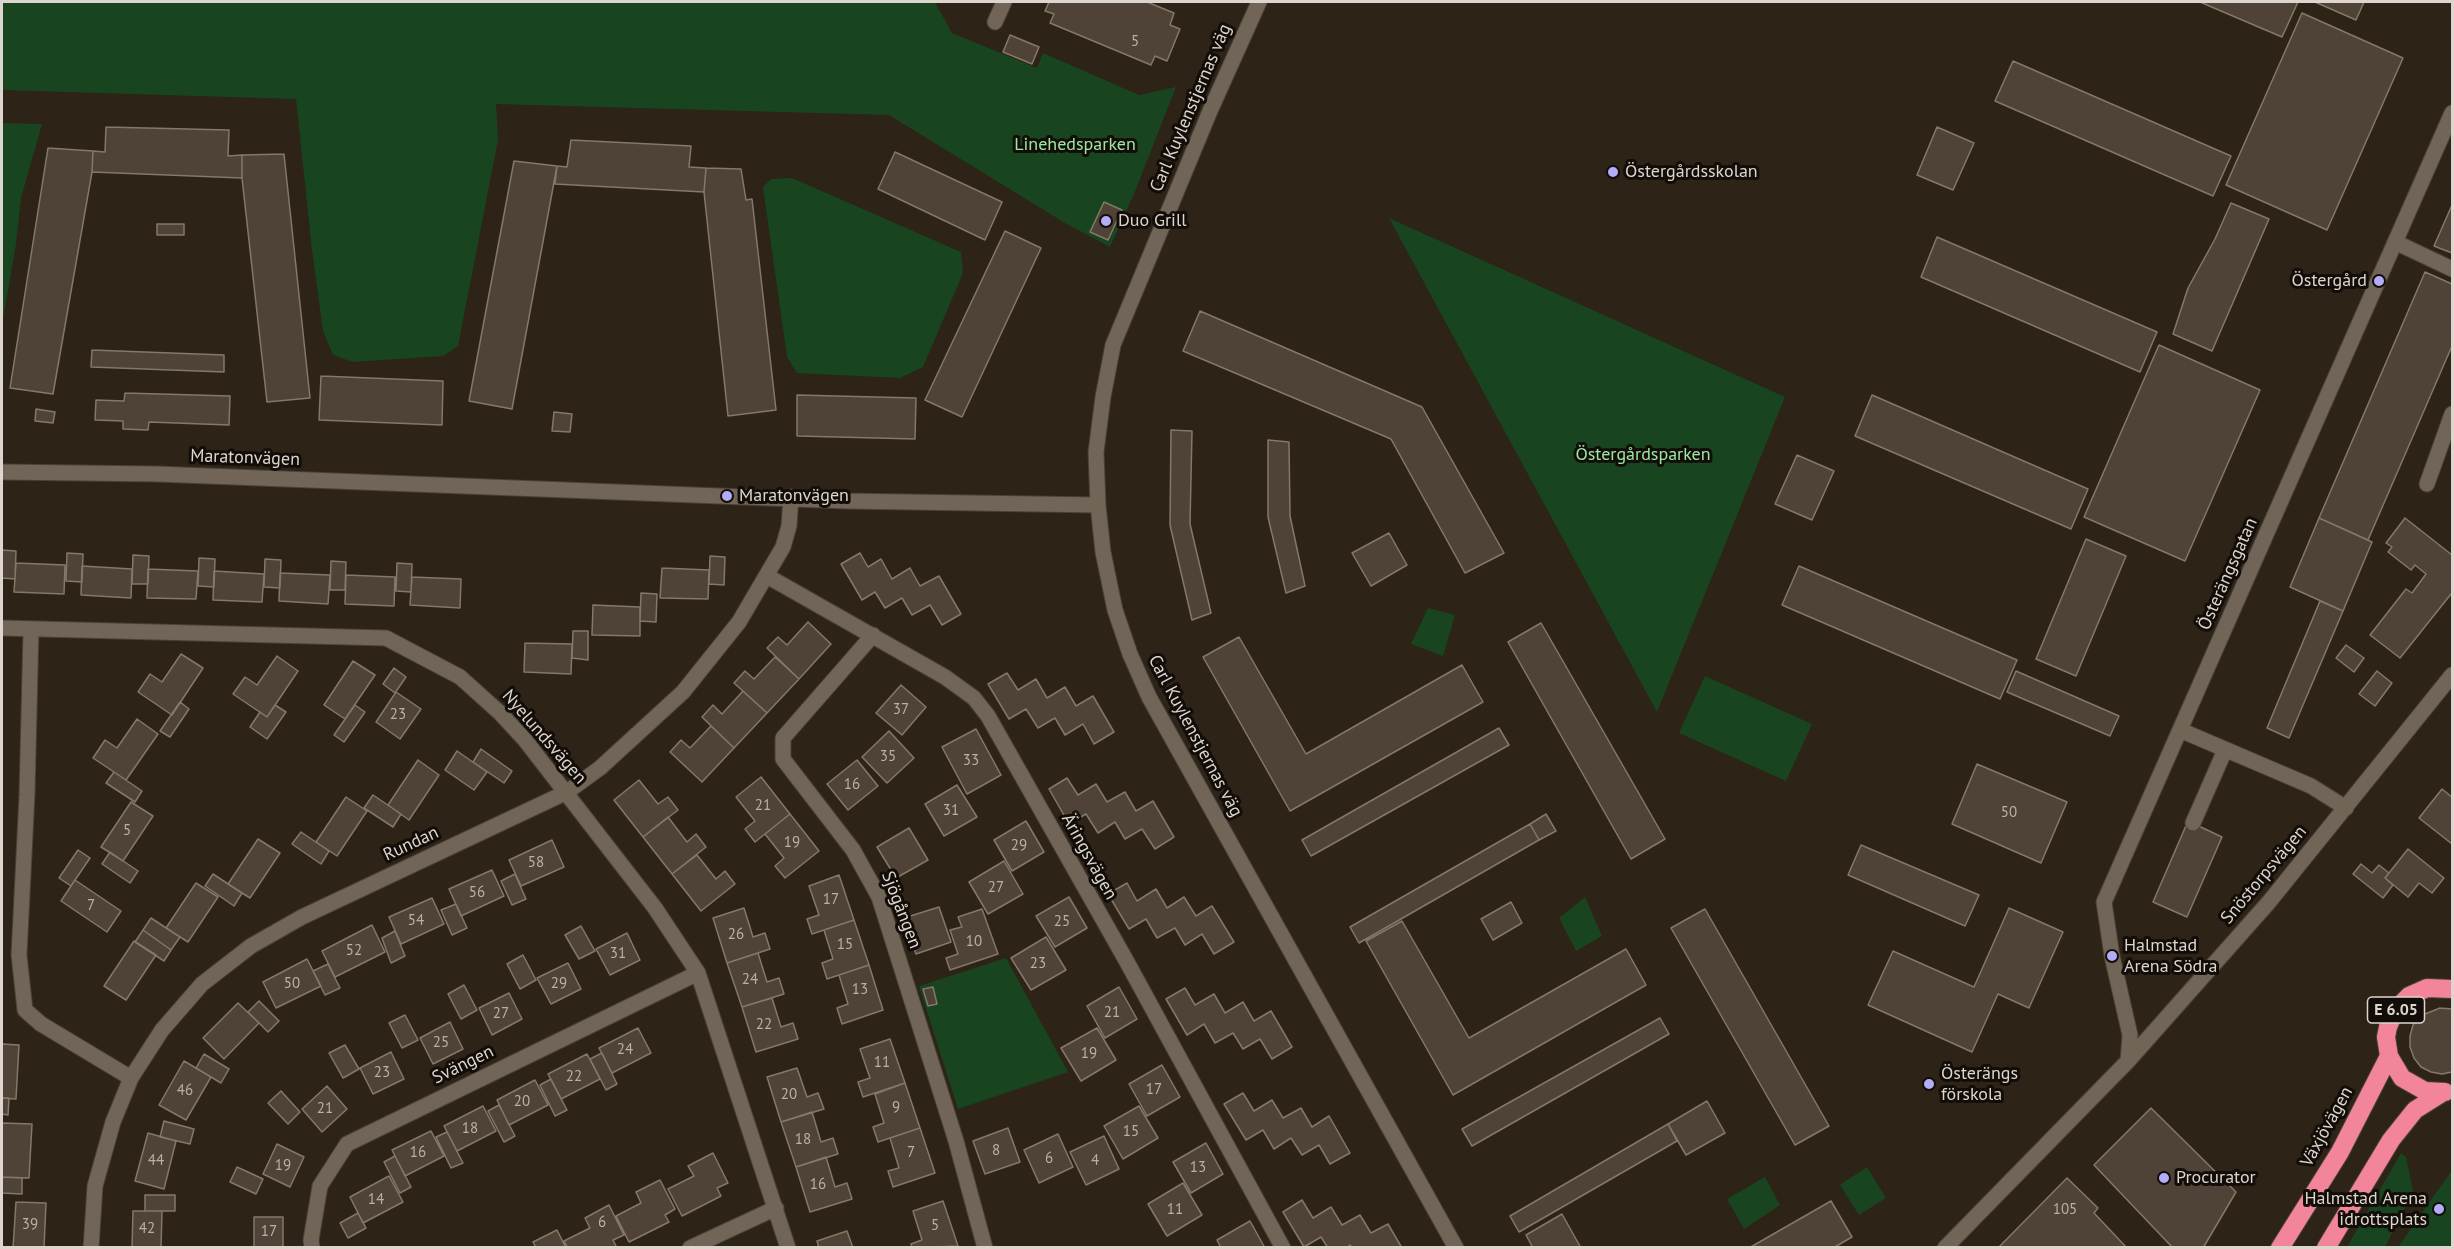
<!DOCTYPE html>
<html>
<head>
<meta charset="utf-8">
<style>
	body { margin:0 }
	#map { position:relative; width:2454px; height:1249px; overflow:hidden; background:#2d2317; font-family:"PT Sans",sans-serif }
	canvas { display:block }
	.frame { position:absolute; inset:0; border:3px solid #ddd6ce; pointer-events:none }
</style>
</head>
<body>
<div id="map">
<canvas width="2454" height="1249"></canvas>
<div class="frame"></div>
</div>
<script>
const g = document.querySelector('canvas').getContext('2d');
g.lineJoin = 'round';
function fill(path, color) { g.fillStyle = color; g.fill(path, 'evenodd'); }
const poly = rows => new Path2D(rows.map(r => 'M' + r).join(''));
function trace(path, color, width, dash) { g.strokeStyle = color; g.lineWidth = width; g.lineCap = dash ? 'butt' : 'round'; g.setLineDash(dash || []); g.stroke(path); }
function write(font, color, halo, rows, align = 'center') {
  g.font = font + ' "PT Sans",sans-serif'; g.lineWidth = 6; g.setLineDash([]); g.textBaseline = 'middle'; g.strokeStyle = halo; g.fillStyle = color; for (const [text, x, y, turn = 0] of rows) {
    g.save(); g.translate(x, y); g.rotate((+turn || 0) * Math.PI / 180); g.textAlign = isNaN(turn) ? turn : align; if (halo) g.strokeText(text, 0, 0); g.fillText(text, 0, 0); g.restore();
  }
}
fill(poly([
	[2,2,935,2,952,33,1037,68,1043,53,1139,95,1176,87,1134,194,1110,247,1065,223,889,115,496,104,498,140,458,346,443,356,353,362,333,355,323,331,312,250,296,99,2,90],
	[2,123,42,124,21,198,16,244,2,326],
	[792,178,961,252,963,273,923,367,900,378,797,373,787,357,763,187,771,179],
	[1389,218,1785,397,1657,712],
	[1428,608,1455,615,1443,656,1411,644],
	[1705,676,1812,724,1786,781,1679,733],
	[1585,897,1602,936,1576,951,1559,918],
	[1006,958,1068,1072,958,1109,919,986],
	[2401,1153,2406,1157,2413,1191,2385,1247,2347,1247],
	[1867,1167,1886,1198,1859,1215,1840,1185],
	[2452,1170,2452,1247,2398,1247],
	[1765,1177,1780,1205,1744,1229,1727,1199]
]), '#18451f');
const building = poly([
	[1049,2,1147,2,1174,13,1170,25,1180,29,1167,61,1155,56,1151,65,1050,23,1054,14,1045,11,1049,2],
	[2200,2,2298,2,2282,37,2200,2],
	[2315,2,2364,2,2356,20,2315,2],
	[2302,13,2403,58,2327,230,2226,185,2302,13],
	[1010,35,1039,47,1032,64,1003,52,1010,35],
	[2013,61,2231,156,2213,196,1995,101,2013,61],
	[106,127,229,130,228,156,242,155,242,178,92,172,93,151,105,152,106,127],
	[1937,127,1974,143,1953,190,1917,175,1937,127],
	[571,140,691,146,689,167,706,168,704,192,555,184,557,166,567,167,571,140],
	[48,148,93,151,92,172,53,394,10,388,48,148],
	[895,152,1002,202,985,240,878,189,895,152],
	[284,154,310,398,267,402,242,178,242,155,284,154],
	[514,161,557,166,512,409,469,401,514,161],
	[706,168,741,169,746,200,752,199,776,410,728,416,704,192,706,168],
	[1104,202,1122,210,1108,240,1090,232,1104,202],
	[2231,203,2269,219,2212,351,2173,334,2188,288,2215,239,2231,203],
	[2452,205,2452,253,2434,246,2452,205],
	[157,224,184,224,184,235,157,235,157,224],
	[1005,231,1041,248,962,417,925,400,1005,231],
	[1937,237,2157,332,2140,372,1921,277,1937,237],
	[2425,272,2452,284,2452,346,2368,540,2319,518,2425,272],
	[1200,311,1422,407,1504,553,1465,573,1391,439,1183,351,1200,311],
	[2159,345,2260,390,2185,561,2084,517,2159,345],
	[92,350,224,355,224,372,91,367,92,350],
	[321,376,443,381,442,425,319,420,321,376],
	[125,393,230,396,229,425,149,422,148,430,123,429,123,421,95,420,96,400,124,401,125,393],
	[797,395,916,398,915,439,797,436,797,395],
	[1872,395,2088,489,2071,529,1855,436,1872,395],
	[36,409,55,412,53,423,35,421,36,409],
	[554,412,572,414,570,432,552,431,554,412],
	[1171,430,1192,431,1190,524,1211,613,1192,620,1170,525,1171,430],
	[1268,440,1289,442,1290,516,1305,586,1286,593,1268,517,1268,440],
	[1797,455,1834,471,1812,520,1775,504,1797,455],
	[2319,518,2372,542,2343,611,2290,587,2319,518],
	[2405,518,2452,555,2452,596,2451,594,2400,658,2370,635,2406,589,2412,593,2426,574,2415,565,2411,570,2388,552,2392,547,2386,543,2405,518],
	[1389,533,1407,565,1371,586,1352,553,1389,533],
	[2086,539,2126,556,2076,676,2036,659,2086,539],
	[2,550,16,551,15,579,2,578,2,550],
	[67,553,83,554,82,582,66,581,67,553],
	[860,553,868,567,881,559,892,579,910,568,920,586,939,576,961,614,942,625,930,605,912,615,902,598,885,608,875,592,862,600,841,564,860,553],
	[133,555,149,556,148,584,132,584,133,555],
	[710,556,725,557,724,585,709,584,710,556],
	[199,558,215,559,214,587,198,586,199,558],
	[265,559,281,560,280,588,264,587,265,559],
	[331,561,346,562,345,590,330,590,331,561],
	[16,563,65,565,64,594,14,592,16,563],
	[397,563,412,564,411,592,396,591,397,563],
	[82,566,132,569,131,598,81,595,82,566],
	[1799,566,2017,660,2000,699,1782,605,1799,566],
	[662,568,709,570,708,599,660,598,662,568],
	[148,569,198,571,196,599,147,598,148,569],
	[214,571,264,574,262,602,213,600,214,571],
	[280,573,330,575,328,604,279,601,280,573],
	[346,575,395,577,394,606,345,604,346,575],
	[412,577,461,579,460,608,410,605,412,577],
	[641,593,657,594,656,622,640,621,641,593],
	[2320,601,2343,611,2289,738,2267,728,2320,601],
	[593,605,640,607,640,636,592,635,593,605],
	[808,622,831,644,799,679,767,648,778,637,787,645,808,622],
	[1541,623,1665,839,1631,859,1508,642,1541,623],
	[573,631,588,631,588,660,572,658,573,631],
	[1239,637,1306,754,1462,665,1483,702,1290,811,1203,657,1239,637],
	[525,643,572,644,571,674,524,672,525,643],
	[2346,645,2364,658,2354,672,2336,658,2346,645],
	[181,654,203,668,172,715,138,692,150,674,162,682,181,654],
	[277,656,298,671,267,717,233,694,245,677,257,685,277,656],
	[775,657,799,679,767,713,734,683,745,671,754,679,775,657],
	[353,661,375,675,345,719,324,705,353,661],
	[394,668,406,677,395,693,383,684,394,668],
	[2016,671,2119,716,2110,736,2007,692,2016,671],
	[2377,671,2392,683,2375,706,2359,694,2377,671],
	[1007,673,1018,690,1036,679,1047,698,1065,687,1076,706,1093,696,1114,732,1094,744,1083,724,1065,735,1055,718,1038,728,1026,709,1009,719,988,684,1007,673],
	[901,685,926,707,902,735,876,713,901,685],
	[743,691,767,713,734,748,702,717,713,705,722,714,743,691],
	[396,692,421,709,400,739,376,722,396,692],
	[180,702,189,709,170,737,160,731,180,702],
	[275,705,286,712,267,739,250,727,260,712,267,717,275,705],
	[355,705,365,712,344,742,334,735,355,705],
	[137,719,158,734,126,780,93,758,105,740,117,748,137,719],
	[711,726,734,748,702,782,670,752,681,740,690,748,711,726],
	[1499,728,1509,745,1311,856,1302,840,1499,728],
	[976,729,1001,775,967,794,942,747,976,729],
	[889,731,914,758,887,783,862,757,889,731],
	[481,749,512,771,504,783,473,762,481,749],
	[457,751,487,772,474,790,445,770,457,751],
	[418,760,439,775,409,820,388,805,418,760],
	[857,760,878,786,848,810,827,784,857,760],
	[1977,764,2067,802,2041,863,1952,824,1977,764],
	[114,772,142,791,135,802,106,783,114,772],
	[761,777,790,814,755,842,745,829,755,821,736,797,761,777],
	[1067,778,1078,795,1096,784,1107,802,1125,792,1136,811,1153,801,1174,837,1155,849,1142,829,1125,839,1115,822,1098,833,1086,814,1069,824,1049,789,1067,778],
	[639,780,658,804,668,797,678,810,643,837,614,800,639,780],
	[957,785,977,817,944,836,925,804,957,785],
	[2442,789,2452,797,2452,844,2419,818,2442,789],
	[373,795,401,814,393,827,364,808,373,795],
	[346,797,367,811,337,856,316,842,346,797],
	[131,802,153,816,123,861,101,847,131,802],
	[790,814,819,851,785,878,775,866,784,858,765,834,790,814],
	[1546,814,1556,831,1539,840,1530,824,1546,814],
	[668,817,687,842,696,834,706,847,672,874,643,837,668,817],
	[1026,821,1044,852,1012,871,994,840,1026,821],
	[2188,821,2222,837,2187,917,2153,902,2188,821],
	[1530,824,1539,840,1359,943,1350,927,1530,824],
	[909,828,928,860,896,878,877,847,909,828],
	[301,832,329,851,321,864,292,844,301,832],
	[258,839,280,853,250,898,228,884,258,839],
	[552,840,564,867,521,886,509,860,552,840],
	[1861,845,1979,895,1965,926,1848,875,1861,845],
	[2408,849,2444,878,2432,893,2419,883,2408,897,2385,878,2408,849],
	[78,850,90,858,71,886,59,878,78,850],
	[110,852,138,871,130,883,102,864,110,852],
	[697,855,716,879,725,871,735,884,701,911,672,874,697,855],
	[1004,861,1023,894,988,914,969,882,1004,861],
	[2361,864,2372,873,2379,865,2389,873,2385,878,2393,885,2383,898,2353,874,2361,864],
	[492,870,504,896,461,916,449,889,492,870],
	[213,874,242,893,234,906,205,886,213,874],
	[515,874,526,899,512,905,501,881,515,874],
	[839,875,854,920,812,934,807,919,819,915,809,886,839,875],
	[75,880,121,911,107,932,61,901,75,880],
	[196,883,218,897,188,942,166,928,196,883],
	[1127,883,1137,901,1156,889,1167,908,1184,897,1196,916,1212,906,1234,942,1214,954,1202,934,1185,945,1175,928,1157,938,1146,919,1129,929,1108,894,1127,883],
	[1069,897,1087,928,1055,947,1036,916,1069,897],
	[432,898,444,924,401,944,389,917,432,898],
	[1511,902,1522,923,1493,940,1481,919,1511,902],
	[456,904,467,928,452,935,441,910,456,904],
	[939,907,951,942,916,954,904,918,939,907],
	[744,908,753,937,765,933,770,949,727,963,713,918,744,908],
	[2009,908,2063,932,2029,1008,1998,994,1972,1052,1868,1005,1893,951,1974,987,2009,908],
	[982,909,998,954,950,970,946,958,958,954,950,930,962,927,958,917,982,909],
	[1705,909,1829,1126,1795,1145,1671,928,1705,909],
	[151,918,180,937,171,950,143,930,151,918],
	[854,920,869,965,827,979,822,963,833,959,824,930,854,920],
	[1402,921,1469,1038,1626,949,1646,985,1453,1095,1366,941,1402,921],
	[372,925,385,952,335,977,322,951,372,925],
	[581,926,595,951,579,959,565,935,581,926],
	[143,930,171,950,164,961,135,942,143,930],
	[395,931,405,956,391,963,382,938,395,931],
	[627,933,640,960,610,975,596,949,627,933],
	[1046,937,1066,970,1031,990,1011,958,1046,937],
	[134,941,156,955,126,1000,104,986,134,941],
	[758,953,767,982,779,978,784,994,742,1007,727,963,758,953],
	[523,955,536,980,520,989,507,964,523,955],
	[307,959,321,986,276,1008,263,982,307,959],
	[568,963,581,989,551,1004,537,978,568,963],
	[328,964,340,988,325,995,313,971,328,964],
	[869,965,883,1010,842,1024,837,1008,848,1004,839,975,869,965],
	[464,985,477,1010,461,1019,448,994,464,985],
	[933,987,937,1004,928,1006,923,989,933,987],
	[1119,987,1137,1019,1105,1038,1087,1006,1119,987],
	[1185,988,1195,1005,1214,994,1225,1013,1243,1002,1254,1021,1271,1011,1292,1047,1272,1059,1260,1039,1243,1049,1233,1033,1215,1043,1204,1024,1187,1035,1166,999,1185,988],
	[509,993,522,1019,492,1035,479,1008,509,993],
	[772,998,781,1027,793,1023,798,1039,756,1052,742,1007,772,998],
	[259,1001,279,1021,268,1032,248,1012,259,1001],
	[238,1003,259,1023,224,1059,203,1038,238,1003],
	[2440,1008,2452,1009,2452,1072,2442,1074,2431,1072,2421,1067,2414,1058,2410,1047,2410,1036,2413,1025,2420,1016,2440,1008],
	[405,1015,418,1040,402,1048,389,1023,405,1015],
	[1660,1018,1669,1034,1472,1146,1462,1129,1660,1018],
	[450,1022,463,1049,433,1064,420,1038,450,1022],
	[638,1028,651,1053,612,1073,599,1048,638,1028],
	[1097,1028,1116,1060,1081,1081,1061,1048,1097,1028],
	[890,1039,905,1083,863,1097,858,1082,870,1078,860,1049,890,1039],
	[2,1044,19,1045,16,1099,2,1098,2,1044],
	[345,1045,359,1069,343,1078,329,1053,345,1045],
	[391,1052,404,1079,373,1094,360,1068,391,1052],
	[602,1053,617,1084,606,1090,590,1059,602,1053],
	[204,1054,229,1069,221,1083,196,1068,204,1054],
	[587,1054,600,1079,561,1099,548,1074,587,1054],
	[184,1061,211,1077,186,1120,159,1105,184,1061],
	[1162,1065,1180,1097,1147,1116,1129,1084,1162,1065],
	[797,1068,807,1097,818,1093,824,1109,781,1122,767,1077,797,1068],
	[551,1079,567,1110,555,1116,540,1085,551,1079],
	[535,1080,548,1105,509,1125,497,1100,535,1080],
	[905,1083,920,1128,878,1142,873,1127,884,1123,875,1094,905,1083],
	[327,1086,347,1109,322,1132,302,1109,327,1086],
	[281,1091,300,1112,288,1124,268,1103,281,1091],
	[1243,1093,1254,1111,1272,1100,1283,1118,1301,1108,1312,1127,1329,1116,1350,1153,1330,1164,1319,1145,1302,1155,1291,1138,1274,1149,1263,1130,1246,1140,1224,1104,1243,1093],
	[2,1098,9,1098,8,1115,2,1114,2,1098],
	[1707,1101,1725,1133,1686,1155,1668,1124,1707,1101],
	[499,1105,515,1136,504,1142,488,1111,499,1105],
	[483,1106,496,1131,457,1151,444,1126,483,1106],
	[1139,1106,1158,1138,1123,1159,1104,1126,1139,1106],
	[2151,1108,2236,1192,2203,1248,2173,1248,2094,1165,2151,1108],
	[812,1112,821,1142,833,1138,838,1154,796,1167,781,1122,812,1112],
	[164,1121,194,1129,190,1144,160,1137,164,1121],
	[2,1123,32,1124,29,1178,2,1177,2,1123],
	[1668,1124,1677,1141,1519,1232,1510,1216,1668,1124],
	[920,1128,935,1173,893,1187,888,1171,899,1168,890,1138,920,1128],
	[1008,1128,1020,1162,985,1174,973,1141,1008,1128],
	[431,1131,444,1156,405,1176,392,1150,431,1131],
	[447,1132,463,1163,451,1168,436,1137,447,1132],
	[148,1133,176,1141,164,1189,135,1181,148,1133],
	[1058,1134,1073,1167,1039,1183,1024,1150,1058,1134],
	[1104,1136,1119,1169,1086,1185,1070,1152,1104,1136],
	[1206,1143,1223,1174,1191,1193,1173,1162,1206,1143],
	[277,1144,304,1157,290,1187,263,1174,277,1144],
	[713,1153,728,1183,717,1188,721,1196,682,1216,668,1189,694,1176,688,1166,713,1153],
	[395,1156,411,1187,400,1193,384,1162,395,1156],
	[826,1157,835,1187,847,1183,852,1199,810,1212,796,1167,826,1157],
	[237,1167,263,1179,256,1194,230,1182,237,1167],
	[389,1176,403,1202,363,1223,350,1197,389,1176],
	[2,1177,22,1178,22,1194,2,1193,2,1177],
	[2067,1178,2098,1208,2094,1213,2127,1248,1998,1248,2067,1178],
	[660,1180,675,1209,665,1215,669,1222,629,1242,616,1216,641,1203,636,1192,660,1180],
	[1183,1183,1202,1215,1167,1236,1148,1204,1183,1183],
	[145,1195,175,1195,175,1211,145,1211,145,1195],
	[1302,1200,1313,1218,1331,1207,1342,1225,1360,1215,1371,1233,1388,1224,1402,1248,1352,1248,1350,1245,1346,1248,1328,1248,1321,1237,1304,1247,1283,1212,1302,1200],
	[943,1201,958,1246,912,1248,911,1244,922,1240,913,1211,943,1201],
	[1831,1201,1852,1237,1833,1248,1749,1248,1831,1201],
	[16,1202,46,1203,44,1248,13,1248,16,1202],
	[609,1205,624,1235,613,1240,617,1248,568,1248,564,1241,590,1228,585,1218,609,1205],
	[133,1211,162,1211,161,1248,132,1248,133,1211],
	[358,1213,366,1228,348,1238,340,1223,358,1213],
	[1562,1214,1581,1248,1533,1248,1526,1235,1562,1214],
	[254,1217,283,1217,283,1248,254,1248,254,1217],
	[1250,1221,1265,1248,1221,1248,1217,1240,1250,1221],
	[557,1230,566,1248,536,1248,533,1242,557,1230],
	[847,1231,853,1248,819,1248,817,1241,847,1231]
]);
fill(building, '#4e4336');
trace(building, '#847869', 1.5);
const minor = poly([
	[1259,2,1210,111,1113,345,1103,397,1096,452,1098,505,1103,552,1115,610,1130,654,1149,697,1456,1248],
	[995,22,1004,2],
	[2395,242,2452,269],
	[2,472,157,474,846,501,1098,505],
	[2427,484,2452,414],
	[767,576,945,677,974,698,988,716,1127,962,1283,1248],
	[2,628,386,638,460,677,500,713,525,740,655,908,698,973,788,1248],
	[31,630,27,795,19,955,25,1010,41,1024,131,1078],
	[873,635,783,738,783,759,853,850,879,897,956,1141,985,1248],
	[2180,730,2311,786,2346,808],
	[2193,823,2225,750],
	[2128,1061,2130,1035,2112,956,2104,902,2452,113],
	[91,1248,95,1186,113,1122,131,1078,162,1030,202,984,251,946,302,917,567,792,600,768,683,692,739,622,783,547,789,526,791,497],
	[312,1248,311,1240,320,1186,347,1144,698,973],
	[690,1248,776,1208],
	[1945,1248,2128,1061,2269,902,2452,675]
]);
const highway = poly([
	[2445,1092,2425,1091,2402,1078,2389,1056,2386,1037,2388,1027,2395,1010,2409,996,2427,988,2452,989],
	[2280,1248,2340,1152,2389,1056],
	[2326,1248,2391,1140,2415,1110,2442,1093]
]);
trace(minor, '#494138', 17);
trace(highway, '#494138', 20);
trace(minor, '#716557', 15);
trace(highway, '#f3859b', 18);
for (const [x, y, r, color] of [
	[1613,172,6,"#b3adf9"],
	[1106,221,6,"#b3adf9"],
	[2379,281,6,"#b3adf9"],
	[727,496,6,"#b3adf9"],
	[2112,956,6,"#b3adf9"],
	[1929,1084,6,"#b3adf9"],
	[2164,1178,6,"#b3adf9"],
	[2439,1209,6,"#b3adf9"]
]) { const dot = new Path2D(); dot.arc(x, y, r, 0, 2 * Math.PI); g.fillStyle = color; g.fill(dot); trace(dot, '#120d08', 2); }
write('15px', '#b9b1a8', null, [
	["5",1135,42],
	["37",901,710],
	["23",398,715],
	["35",888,757],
	["33",971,761],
	["16",852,785],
	["21",763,806],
	["31",951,811],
	["50",2009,813],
	["5",127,831],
	["19",792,843],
	["29",1019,846],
	["58",536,863],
	["27",996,888],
	["56",477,893],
	["17",831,900],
	["7",91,906],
	["54",416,921],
	["25",1062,922],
	["26",736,935],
	["10",974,942],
	["15",845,945],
	["52",354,951],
	["31",618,954],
	["23",1038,964],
	["24",750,980],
	["50",292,984],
	["29",559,984],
	["13",860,990],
	["21",1112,1013],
	["27",501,1014],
	["22",764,1025],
	["25",441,1043],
	["24",625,1050],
	["19",1089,1054],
	["11",882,1063],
	["23",382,1073],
	["22",574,1077],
	["17",1154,1090],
	["46",185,1091],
	["20",789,1095],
	["20",522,1102],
	["9",896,1108],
	["21",325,1109],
	["18",470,1129],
	["15",1131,1132],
	["18",803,1140],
	["8",996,1151],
	["16",418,1153],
	["7",911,1153],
	["6",1049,1159],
	["44",156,1161],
	["4",1095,1161],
	["19",283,1166],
	["13",1198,1168],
	["16",818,1185],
	["14",376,1200],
	["11",1175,1210],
	["105",2065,1210],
	["6",602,1223],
	["39",30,1225],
	["5",935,1226],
	["42",147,1229],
	["17",269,1232]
]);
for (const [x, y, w] of [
	[2396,1010,57]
]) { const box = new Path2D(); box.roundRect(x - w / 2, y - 13, w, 26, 4.5); g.fillStyle = '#120d08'; g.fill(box); trace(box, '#ddd6ce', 1.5); }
write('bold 16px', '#ddd6ce', null, [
	["E 6.05",2396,1010]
]);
write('18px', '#ddd6ce', '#120d08', [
	["Carl Kuylenstjernas väg",1191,108,-67],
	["Maratonvägen",245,458,2],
	["Österängsgatan",2228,574,-66],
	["Carl Kuylenstjernas väg",1195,736,62],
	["Nyelundsvägen",544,737,49],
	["Rundan",411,844,-25],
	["Äringsvägen",1089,857,61],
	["Snöstorpsvägen",2264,875,-50],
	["Sjögången",901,910,69],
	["Svängen",463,1065,-26],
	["Växjövägen",2327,1127,-61]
]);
write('18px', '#9ce7a2', '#120d08', [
	["Linehedsparken",1075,145],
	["Östergårdsparken",1643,455]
]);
write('18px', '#ddd6ce', '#120d08', [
	["Östergårdsskolan",1625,172],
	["Duo Grill",1118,221],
	["Östergård",2367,281,"right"],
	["Maratonvägen",739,496],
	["Halmstad",2124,946],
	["Arena Södra",2124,967],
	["Österängs",1941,1074],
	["förskola",1941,1095],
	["Procurator",2176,1178],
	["Halmstad Arena",2427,1199,"right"],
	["idrottsplats",2427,1220,"right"]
], 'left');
</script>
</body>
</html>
